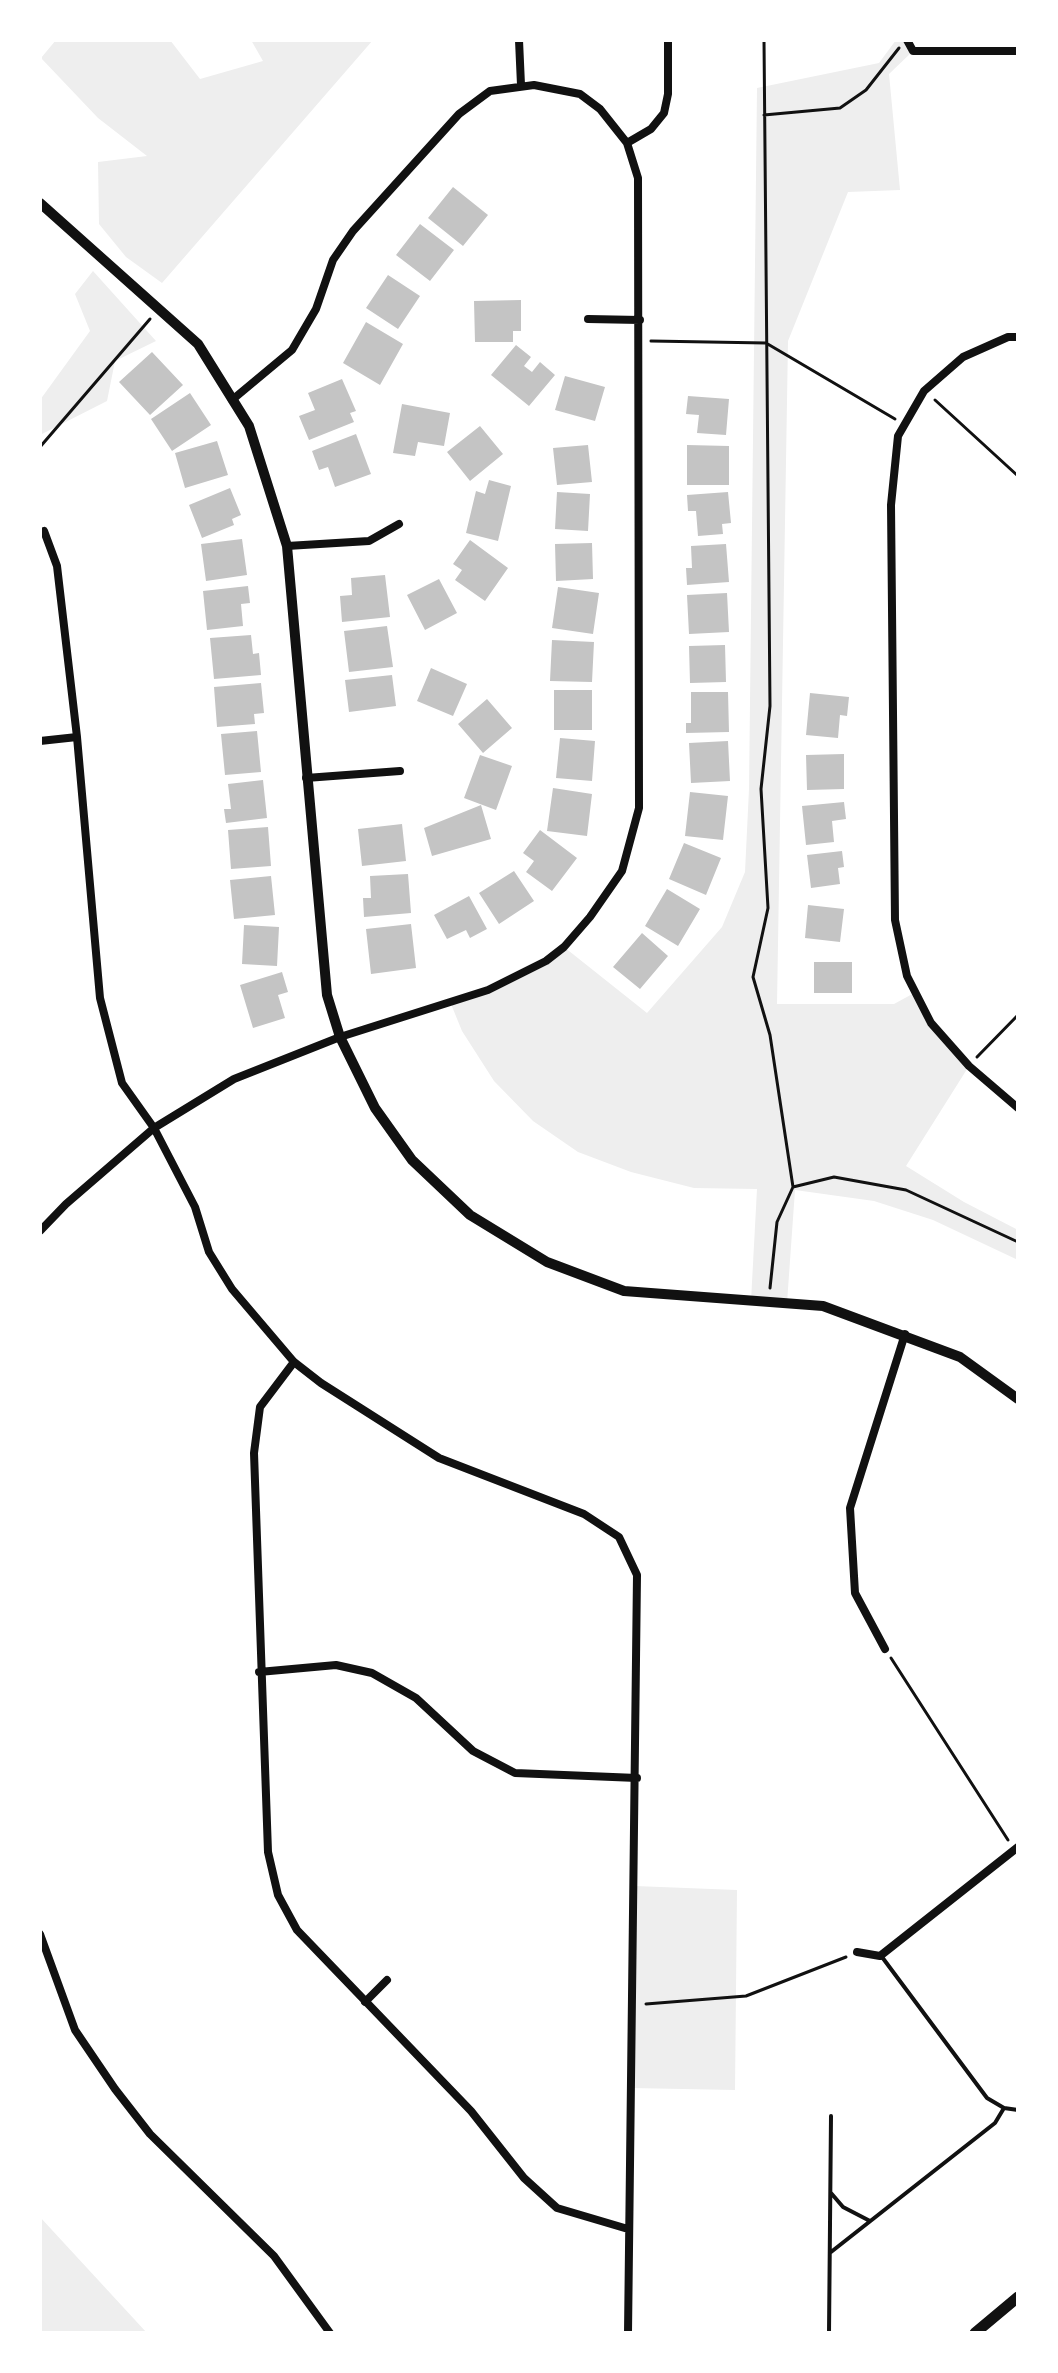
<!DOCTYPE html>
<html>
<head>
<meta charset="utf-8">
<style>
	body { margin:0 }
	#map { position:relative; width:1058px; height:2373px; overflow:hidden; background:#fff; font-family:"Roboto Condensed",sans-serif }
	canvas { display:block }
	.frame { position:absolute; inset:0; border:42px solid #fff; pointer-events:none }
</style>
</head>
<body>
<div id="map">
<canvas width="1058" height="2373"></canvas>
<div class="frame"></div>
</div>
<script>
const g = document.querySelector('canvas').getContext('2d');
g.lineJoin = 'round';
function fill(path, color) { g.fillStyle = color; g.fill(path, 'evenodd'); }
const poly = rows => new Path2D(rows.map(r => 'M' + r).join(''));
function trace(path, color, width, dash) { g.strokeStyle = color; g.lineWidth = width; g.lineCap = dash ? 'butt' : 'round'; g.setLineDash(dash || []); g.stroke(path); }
fill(poly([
	[56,40,170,40,200,79,263,61,251,40,373,40,162,283,126,257,99,224,98,162,147,156,98,118,41,58],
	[896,40,907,40,913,51,889,74,900,190,848,192,788,341,777,1004,894,1004,916,992,931,1023,969,1066,906,1166,964,1202,1018,1230,1018,1260,933,1220,874,1201,795,1190,787,1303,751,1301,757,1189,694,1188,631,1172,578,1152,533,1121,494,1081,462,1031,451,1004,488,990,564,947,647,1013,722,927,745,872,749,789,757,88,879,63],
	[93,271,156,341,115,361,107,401,40,435,40,400,90,331,75,294],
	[635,1886,737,1890,735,2090,631,2088],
	[40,2217,147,2333,40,2333]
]), '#eee');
fill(poly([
	[453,187,488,215,463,246,428,218],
	[420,224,454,250,430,281,396,255],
	[388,275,420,296,398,329,366,308],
	[521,300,521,331,513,331,513,342,475,342,474,301],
	[366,322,403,344,380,385,343,363],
	[516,345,531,357,524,366,532,372,540,362,555,375,529,406,491,375],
	[152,352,183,385,150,415,119,382],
	[565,376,605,387,595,421,555,410],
	[342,379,356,411,350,413,354,422,309,440,299,416,315,410,308,393],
	[190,393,211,425,172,451,151,419],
	[688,396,729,399,726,435,697,433,699,415,686,414],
	[402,404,450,413,444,446,418,442,415,456,393,453],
	[480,426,503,454,470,481,447,452],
	[356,434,371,474,335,487,328,467,319,470,312,451],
	[217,441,228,475,185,488,175,453],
	[588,445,592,482,557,485,553,448],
	[687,445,729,446,729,485,687,485],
	[489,480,511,486,498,541,466,533,476,491,485,494],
	[230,488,241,515,232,519,234,525,202,538,189,505],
	[557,492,590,494,588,531,555,529],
	[728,492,731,523,722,524,723,534,698,536,696,511,688,511,687,495],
	[242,539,247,575,206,581,201,544],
	[470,540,508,568,485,601,455,580,462,570,453,564],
	[592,543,593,579,556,581,555,544],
	[726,544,729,582,687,585,686,568,692,568,691,546],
	[385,575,390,617,342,622,340,596,352,595,351,578],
	[439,579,457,613,425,630,407,595],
	[248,586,250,603,241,604,243,626,207,630,203,591],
	[558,587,599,593,593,634,552,628],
	[727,593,729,632,689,634,687,595],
	[387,626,393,667,349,672,344,631],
	[251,635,253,654,259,653,261,675,214,679,210,638],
	[552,640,594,642,592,682,550,681],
	[725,645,726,682,690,683,689,646],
	[431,668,467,684,453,716,417,701],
	[392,675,396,706,349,712,345,680],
	[261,683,264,713,254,714,255,724,217,727,214,687],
	[554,690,592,690,592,730,554,730],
	[691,692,728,692,729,732,686,733,686,723,691,723],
	[810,693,849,697,847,716,840,715,838,738,806,735],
	[487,699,512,728,483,753,458,724],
	[257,731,261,772,225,775,221,734],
	[560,738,595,741,592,781,556,778],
	[728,741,730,781,691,783,689,743],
	[844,754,844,789,807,790,806,755],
	[480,755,512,766,496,810,464,798],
	[263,780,267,818,226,823,224,809,231,809,228,784],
	[553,788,592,794,587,836,547,831],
	[690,792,728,796,723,840,685,836],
	[844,802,846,819,832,821,834,842,806,845,802,806],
	[481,805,491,839,432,856,424,828],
	[402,824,406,861,362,866,358,829],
	[268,827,271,866,231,869,228,830],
	[540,830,577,858,552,891,526,872,534,861,523,853],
	[684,843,721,858,706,895,669,879],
	[842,851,844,867,838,868,840,884,811,888,807,855],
	[514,871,534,901,499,924,479,893],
	[408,874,411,913,364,917,363,898,371,898,370,876],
	[271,876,275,915,234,919,230,880],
	[667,889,700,909,678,946,645,926],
	[469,896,487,929,470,938,466,930,447,939,434,915],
	[808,905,844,909,840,942,805,938],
	[411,924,416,968,371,974,366,929],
	[244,925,279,927,277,966,242,964],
	[642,933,668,956,640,989,613,967],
	[814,962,852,962,852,993,814,993],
	[282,972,288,992,278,995,285,1018,253,1028,240,985]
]), '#c4c4c4');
trace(poly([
	[764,40,770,706,761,789,768,908,753,977,770,1035,793,1187],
	[764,115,840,108,866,90,899,48],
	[651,341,766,343,895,419],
	[935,400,1018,476],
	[40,447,150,319],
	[977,1057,1018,1015],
	[770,1288,777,1222,793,1187,834,1177,906,1190,1018,1242],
	[891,1658,1008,1840],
	[646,2004,746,1996,846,1957]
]), '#111', 3);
trace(poly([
	[882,1957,987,2098,1004,2108,1018,2110],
	[831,2193,843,2207,870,2221],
	[831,2252,995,2123,1004,2108],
	[829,2333,831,2116]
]), '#111', 4);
trace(poly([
	[519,40,521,85],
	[907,40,913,51,1018,51],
	[627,143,651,129,664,113,668,94,668,40],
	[588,319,640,320],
	[1018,337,1008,337,963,357,924,391,898,436,891,505,895,920,907,976,931,1023,969,1066,1018,1108],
	[44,531,57,566,77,737,100,998,122,1083,154,1128,195,1207,209,1252,232,1289,294,1362,321,1383,439,1458,584,1514,619,1537,637,1575,628,2333],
	[287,546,369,541,399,524],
	[40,741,77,737],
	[306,778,400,771],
	[40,1231,66,1204,154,1128,234,1079,340,1037,488,990,546,961,564,947,590,917,622,871,639,808,638,178,627,143,600,109,580,94,534,85,490,91,459,114,353,231,333,260,316,309,292,350,232,400],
	[294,1362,260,1407,254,1453,268,1852,278,1895,297,1930,471,2111,524,2178,557,2208,628,2229],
	[885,1649,855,1593,850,1508,905,1334],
	[259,1672,336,1665,372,1673,416,1698,473,1751,515,1773,637,1778],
	[40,1934,75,2030,115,2089,150,2134,274,2256,330,2333],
	[857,1952,880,1956,1018,1847],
	[365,2002,387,1980]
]), '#111', 8);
trace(poly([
	[40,203,198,344,249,426,287,546,327,995,340,1037,375,1108,412,1160,470,1215,547,1262,624,1291,823,1306,960,1357,1018,1399]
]), '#111', 10);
trace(poly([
	[975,2333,1018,2297]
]), '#111', 11);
</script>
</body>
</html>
